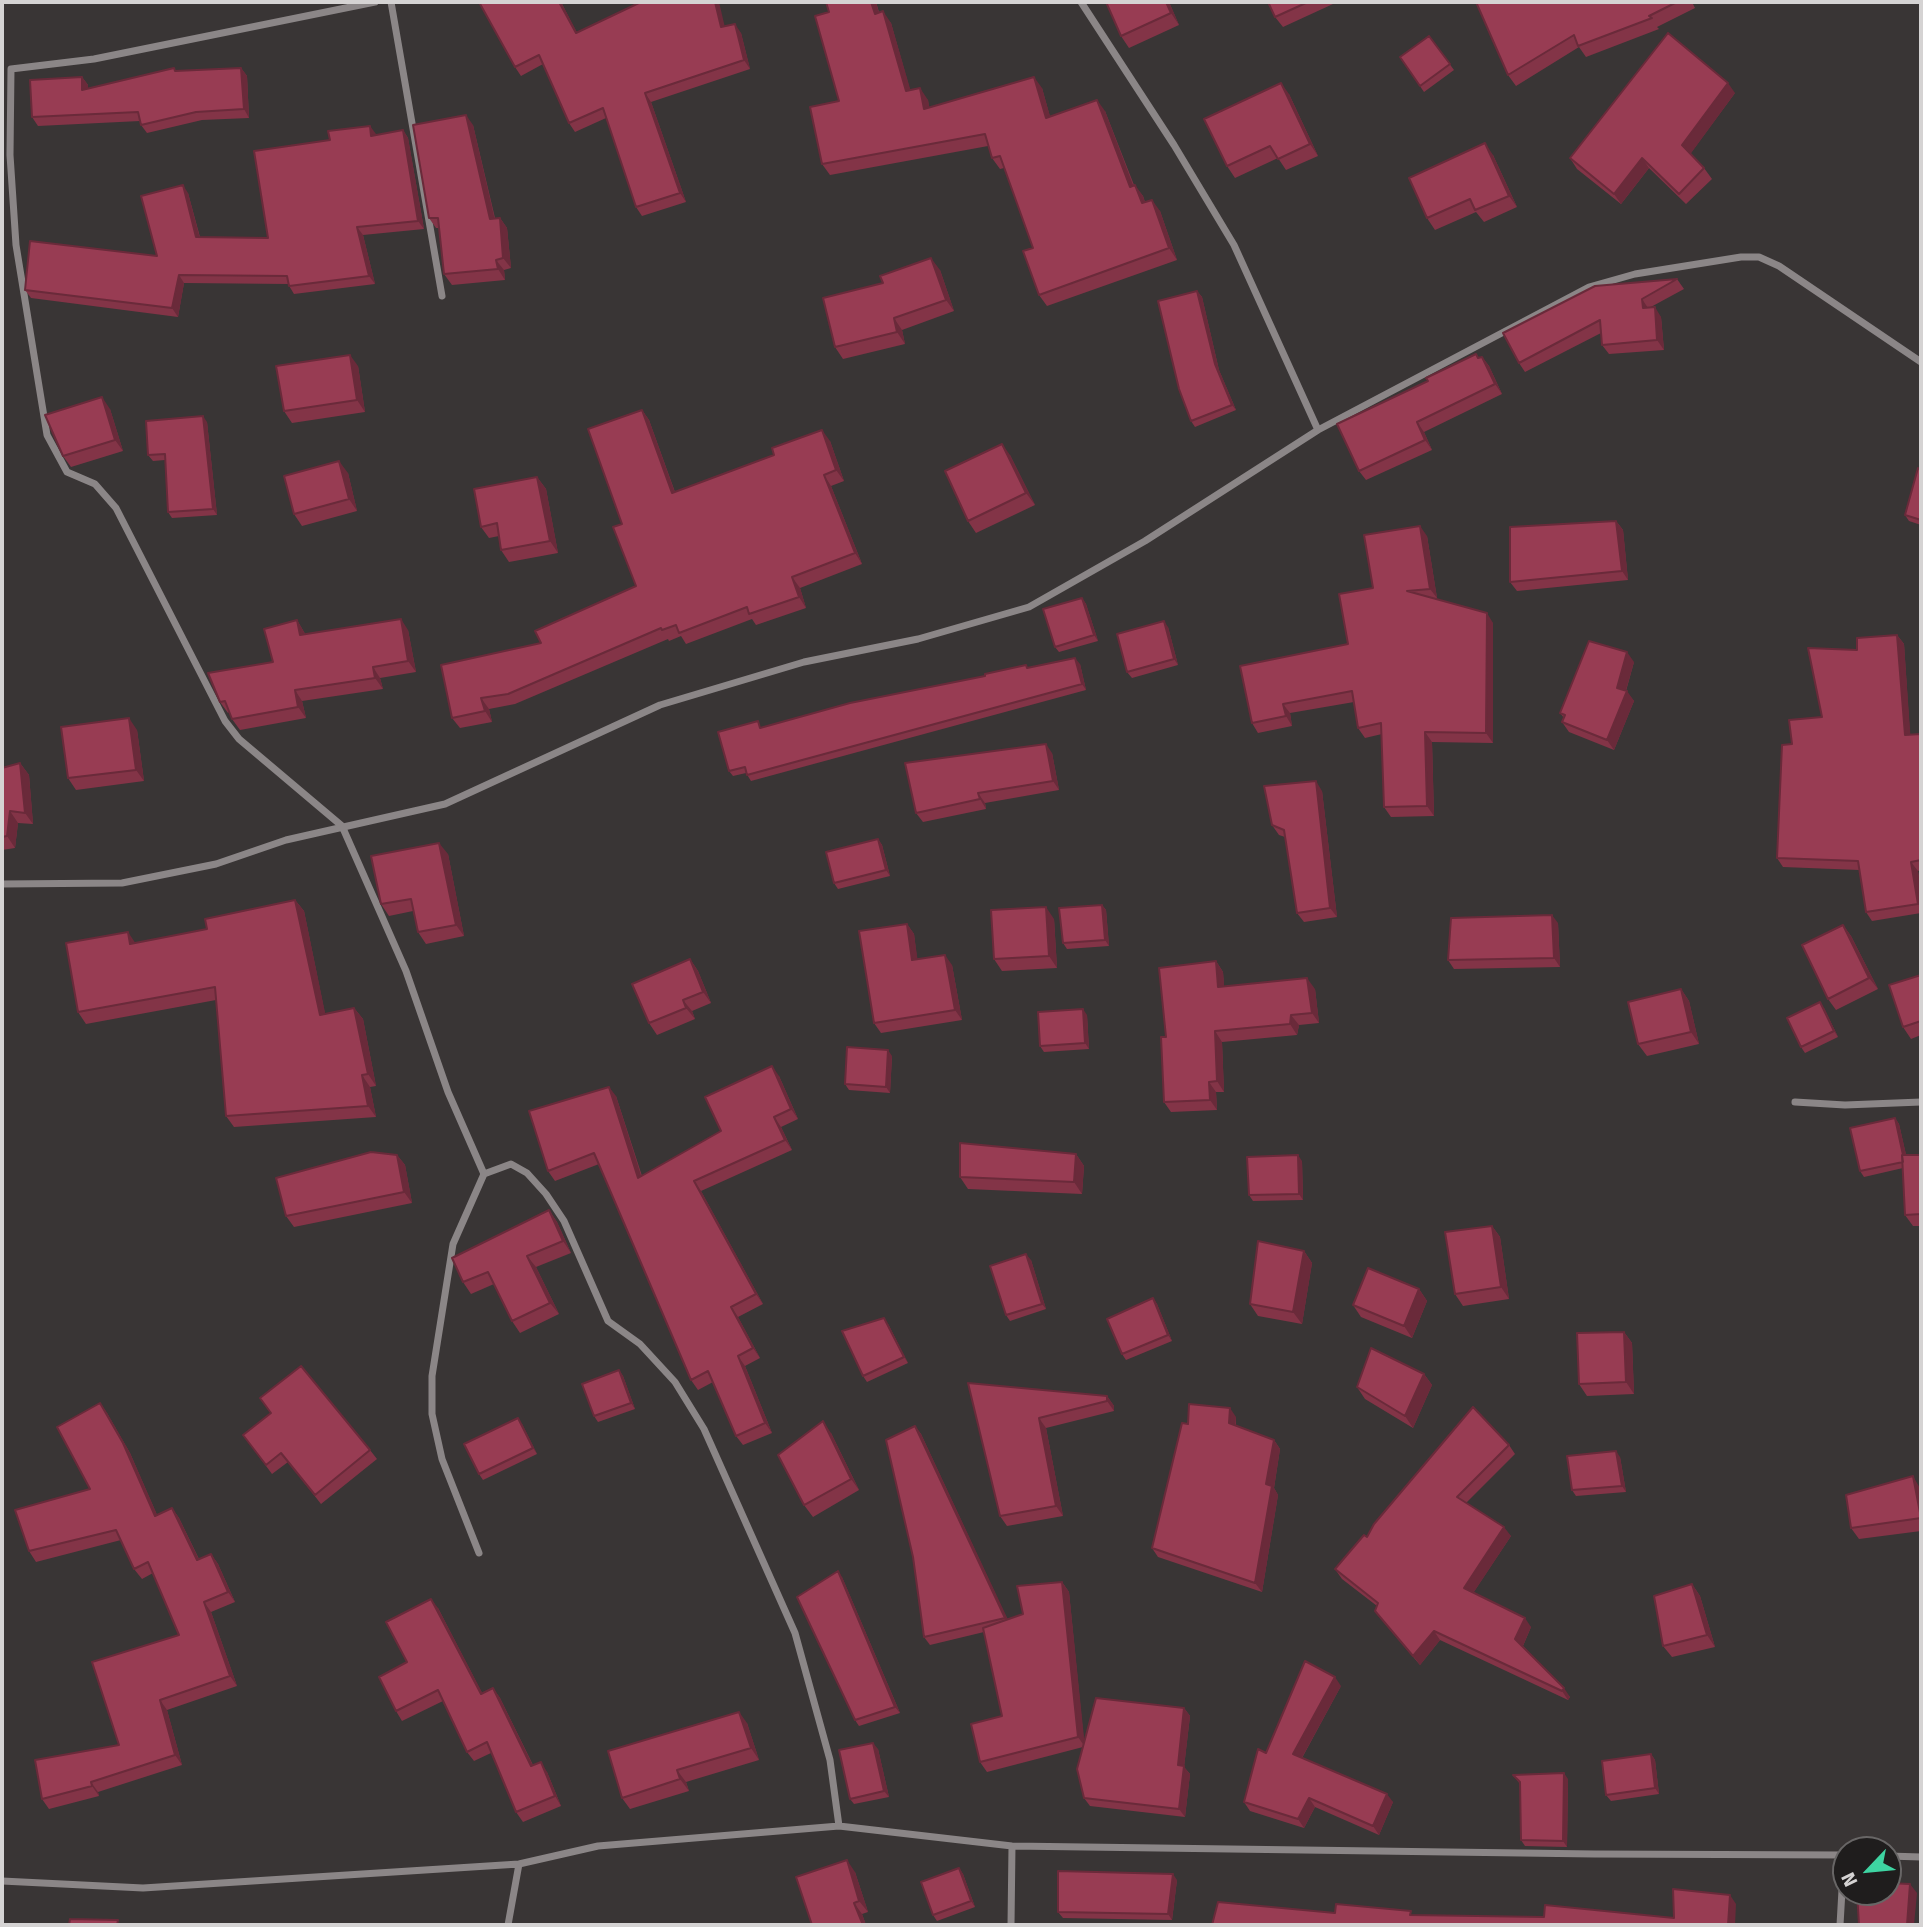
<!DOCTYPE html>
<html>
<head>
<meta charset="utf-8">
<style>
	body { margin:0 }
	#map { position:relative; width:1923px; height:1927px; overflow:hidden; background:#393535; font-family:"Fira Sans",sans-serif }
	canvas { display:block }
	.frame { position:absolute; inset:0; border:4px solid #d5d3d3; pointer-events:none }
	.north { position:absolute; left:1832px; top:1836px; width:70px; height:70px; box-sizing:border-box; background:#1f1d1d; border:2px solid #686666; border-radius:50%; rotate:244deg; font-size:19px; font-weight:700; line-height:28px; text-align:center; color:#d5d3d3 }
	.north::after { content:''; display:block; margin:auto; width:24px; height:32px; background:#3ed4a2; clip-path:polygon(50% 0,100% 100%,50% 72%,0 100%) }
</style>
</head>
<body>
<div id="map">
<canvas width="1923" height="1927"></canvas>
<div class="frame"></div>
<div class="north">N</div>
</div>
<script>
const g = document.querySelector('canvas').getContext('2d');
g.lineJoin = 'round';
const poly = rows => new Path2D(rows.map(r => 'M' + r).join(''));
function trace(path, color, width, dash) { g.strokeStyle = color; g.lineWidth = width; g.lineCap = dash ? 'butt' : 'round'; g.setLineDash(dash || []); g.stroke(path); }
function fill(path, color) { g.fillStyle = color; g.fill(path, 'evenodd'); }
trace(poly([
	[375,2,94,59,11,69,10,155,16,245,47,435,67,472,95,484,116,508,225,721,239,739,342,826,406,971,448,1092,484,1174,511,1164,527,1173,546,1194,564,1221,608,1321,640,1344,675,1382,704,1429,795,1633,830,1760,839,1826],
	[391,2,442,296],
	[1318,430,1589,287,1635,274,1741,257,1759,257,1779,266,1921,362],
	[2,884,122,883,216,864,286,840,445,804,660,705,804,662,918,639,1029,607,1145,541,1318,430,1234,245,1174,145,1081,2],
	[1795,1102,1845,1105,1921,1102],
	[479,1553,442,1459,432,1414,432,1376,453,1244,484,1174],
	[1888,1856,1921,1857],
	[2,1881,143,1888,519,1864,598,1846,839,1826,1012,1846,1594,1854,1846,1855],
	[508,1925,519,1864],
	[1011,1925,1012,1846],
	[1840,1925,1844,1855]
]), '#8b8687', 7);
fill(poly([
	[561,2,577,33,725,26,741,33,750,69,651,102,686,202,642,216,636,207,606,118,575,132,569,123,543,64,521,76,515,67],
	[826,2,876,2,879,12,891,23,910,90,928,100,929,108,1042,88,1050,117,1105,111,1134,185,1143,196,1145,202,1160,211,1177,260,1047,306,1039,295,1033,248,1004,168,1000,169,992,158,988,146,830,175,822,164,839,101,829,12],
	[1169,2,1179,25,1129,48,1121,36],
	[1268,2,1332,2,1333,4,1283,27,1275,17],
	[1476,2,1692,2,1695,8,1657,27,1659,29,1586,57,1579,47,1516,86,1508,75],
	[1429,36,1454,70,1424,92,1400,57],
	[241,68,247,76,249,118,202,120,147,133,141,125,140,121,38,126,32,117,82,77,88,85,88,89,176,71],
	[1735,93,1690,154,1704,168,1712,179,1686,204,1649,168,1621,204,1577,169,1570,158],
	[1289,94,1318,156,1286,170,1278,158,1235,178,1227,166],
	[473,125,495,218,500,218,507,228,511,268,504,270,505,280,452,285,444,274,440,228,436,228,429,218],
	[403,130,408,138,424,229,363,235,375,284,294,294,288,284,184,283,178,317,31,298,25,290,157,256,188,193,200,237,268,238,376,134,376,135],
	[1493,155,1517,207,1484,222,1476,212,1435,230,1427,218],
	[940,270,954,311,902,330,905,344,843,359,835,347],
	[1677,279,1684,289,1649,308,1661,317,1664,350,1609,354,1602,345,1601,333,1525,372,1519,363],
	[1197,291,1202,297,1219,370,1236,410,1195,427,1191,421],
	[1476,354,1479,358,1482,357,1489,366,1502,394,1424,432,1432,450,1366,480,1359,471,1428,381],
	[358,366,365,412,292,423,284,411],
	[110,409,123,451,71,467,63,456],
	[642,410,649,420,675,492,830,441,844,481,831,486,862,564,800,588,806,608,756,625,752,619,686,644,681,636,669,641,668,639,515,704,489,709,492,722,460,728,452,718,541,643,636,586,622,524],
	[207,422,217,515,172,518,168,512,165,460,153,461,148,455],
	[1010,455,1035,505,976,533,968,521],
	[1921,470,1921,525,1909,521,1905,515],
	[348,473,357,511,302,526,294,514],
	[537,477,546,489,558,553,509,562,501,550,499,536,489,538,481,527],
	[1616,521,1623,530,1628,580,1517,591,1510,582],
	[1427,536,1437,598,1435,599,1493,623,1493,743,1432,742,1434,816,1391,817,1384,807,1382,734,1365,738,1358,728,1354,702,1290,713,1292,726,1258,733,1252,723,1348,644,1373,588],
	[1082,598,1086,604,1098,641,1059,652,1055,647],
	[297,620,304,632,305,634,408,630,416,672,380,678,383,689,302,701,306,718,240,730,232,719,229,712,228,713,220,702,273,662],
	[1168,627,1178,665,1132,678,1127,672],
	[1897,635,1904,644,1910,735,1921,734,1921,870,1918,871,1921,892,1921,913,1872,921,1866,912,1859,870,1783,867,1777,858,1792,744,1822,717,1857,650],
	[1634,662,1626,691,1634,701,1614,750,1569,732,1562,722,1564,718,1560,713],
	[1080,664,1086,690,751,781,746,773,733,776,729,771,762,728,1028,668],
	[137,730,144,781,76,790,68,778],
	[1052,753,1059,790,985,803,986,809,923,822,916,813],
	[20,763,29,775,33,824,18,823,15,848,2,850,2,768],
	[1322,791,1337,917,1304,922,1297,913,1285,837,1279,835,1272,825],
	[878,839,882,845,890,876,838,889,834,883],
	[448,854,464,936,426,944,418,932,413,911,389,916,381,904],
	[295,900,304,911,325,1014,354,1008,363,1019,376,1086,370,1087,376,1117,234,1127,226,1116,216,1000,86,1024,78,1012,136,943,207,929],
	[1102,905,1106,910,1109,946,1067,949,1063,943],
	[1054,919,1057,968,1002,971,994,959],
	[1558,923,1560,967,1454,969,1448,960],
	[907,924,914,934,917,959,952,965,962,1020,881,1033,874,1023],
	[1843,925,1851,936,1878,989,1836,1010,1828,999],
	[690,959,698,971,711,1003,692,1011,695,1019,657,1035,649,1023],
	[1216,961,1223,972,1224,987,1315,989,1319,1023,1299,1025,1297,1035,1222,1042,1224,1092,1216,1092,1217,1110,1171,1112,1164,1102,1166,1037],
	[1921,975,1921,1035,1911,1039,1903,1027],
	[1681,989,1689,1001,1699,1044,1647,1056,1638,1044],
	[1824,1008,1838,1037,1805,1053,1801,1047],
	[1087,1015,1089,1049,1044,1052,1040,1046],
	[892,1056,890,1093,849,1090,845,1084],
	[779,1076,798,1119,781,1127,792,1150,701,1191,763,1304,738,1317,760,1358,745,1366,772,1433,743,1445,736,1436,713,1382,698,1390,691,1380,599,1164,555,1181,548,1171,616,1096,642,1176,721,1131],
	[1895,1118,1899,1124,1906,1155,1921,1155,1921,1226,1913,1226,1905,1215,1903,1168,1864,1177,1860,1171],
	[1076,1154,1084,1166,1082,1194,968,1189,960,1177],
	[397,1155,405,1165,412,1203,294,1227,286,1216],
	[1302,1161,1303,1200,1253,1201,1249,1195],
	[549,1210,557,1222,571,1253,536,1267,559,1314,520,1333,512,1321,494,1284,471,1294,463,1282],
	[1492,1226,1500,1237,1509,1299,1463,1306,1455,1294],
	[1304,1251,1312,1263,1302,1324,1258,1316,1250,1304],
	[1031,1260,1046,1309,1010,1321,1006,1315],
	[1419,1289,1427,1301,1412,1338,1361,1317,1353,1305],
	[1153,1298,1157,1304,1172,1341,1126,1360,1122,1354],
	[888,1324,908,1363,867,1382,863,1376],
	[1624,1332,1632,1343,1634,1394,1587,1396,1579,1384],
	[619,1370,623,1376,635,1409,598,1422,594,1416],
	[1424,1374,1432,1385,1413,1428,1365,1399,1357,1387],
	[968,1383,1107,1396,1114,1406,1114,1411,1046,1428,1063,1516,1007,1526,1000,1516],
	[100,1403,107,1413,130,1453,157,1515,172,1508,179,1518,199,1559,211,1554,218,1564,235,1602,211,1612,237,1686,167,1710,182,1765,98,1792,99,1796,49,1809,42,1799,119,1745,179,1635,153,1573,142,1579,134,1569,121,1540,36,1562,29,1551,90,1489],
	[1236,1417,1236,1426,1274,1440,1280,1449,1274,1488,1278,1495,1262,1592,1158,1557,1152,1548,1188,1424],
	[522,1424,537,1454,483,1480,479,1474],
	[915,1426,921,1434,1007,1619,1023,1614,1062,1582,1069,1592,1084,1742,1184,1708,1190,1716,1184,1767,1190,1774,1185,1817,1090,1806,1084,1798,1083,1747,987,1772,980,1762,1002,1716,984,1632,930,1645,924,1637],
	[831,1433,859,1490,813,1517,804,1505],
	[243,1435,370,1450,377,1459,321,1504,288,1462,272,1474],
	[1509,1445,1515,1454,1466,1503,1511,1536,1473,1593,1531,1627,1523,1646,1570,1697,1568,1700,1440,1640,1420,1665,1382,1620,1375,1611,1377,1606,1342,1579,1335,1569,1367,1537],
	[1620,1457,1626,1492,1576,1496,1572,1490],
	[1921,1487,1921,1531,1859,1539,1851,1528],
	[842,1577,900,1713,859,1726,855,1720],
	[1692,1584,1700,1596,1715,1647,1672,1657,1663,1646],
	[438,1608,482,1693,493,1688,500,1698,533,1765,547,1772,561,1806,523,1822,516,1812,491,1753,474,1761,467,1752,443,1701,402,1721,396,1711,407,1662],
	[1341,1686,1302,1758,1393,1802,1379,1835,1315,1807,1304,1828,1250,1811,1244,1802,1266,1753],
	[747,1723,759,1760,686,1782,689,1791,630,1809,622,1798],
	[878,1749,889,1797,854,1804,850,1799],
	[1651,1754,1655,1760,1659,1794,1611,1801,1606,1795],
	[1513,1775,1568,1779,1567,1847,1525,1846,1521,1840,1520,1784],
	[959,1868,963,1874,975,1907,937,1921,933,1915],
	[855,1872,868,1912,862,1914,866,1925,812,1925],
	[1177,1880,1172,1920,1063,1918,1058,1912]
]), '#833447');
fill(poly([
	[559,2,561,2,582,42,576,33],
	[715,2,719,2,727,36,721,27],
	[871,2,876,2,882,25,875,14],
	[1166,2,1169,2,1179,25,1171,13],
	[883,11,891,23,914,102,906,91],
	[735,24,741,33,750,69,744,60],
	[241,68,247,76,249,118,244,109],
	[82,77,88,85,88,98,82,90],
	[1034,77,1042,88,1054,130,1046,118],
	[1281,83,1289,94,1318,156,1310,144],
	[1728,83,1735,93,1689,156,1682,145],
	[920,88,928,100,932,121,924,109],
	[645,93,651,102,686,202,680,193],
	[1097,100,1105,111,1138,198,1130,187],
	[466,115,473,125,497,229,490,219],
	[370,126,376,134,377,144,371,136],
	[403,130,408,138,424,229,418,221],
	[1485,143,1493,155,1517,207,1509,196],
	[1642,158,1649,168,1621,204,1614,194],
	[183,185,188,193,202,246,196,237],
	[1135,185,1143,196,1149,215,1142,203],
	[1152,200,1160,211,1177,260,1169,248],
	[500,218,507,228,511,268,503,258],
	[357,227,363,235,375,284,369,276],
	[931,258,940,270,954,311,946,300],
	[496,260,504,270,505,280,498,269],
	[179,275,184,283,178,317,172,308],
	[1197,291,1202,297,1219,370,1236,410,1232,405,1215,364],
	[1642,299,1648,308,1643,308],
	[1655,307,1661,317,1664,350,1657,340],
	[894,318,902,330,905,344,897,332],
	[350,355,358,366,365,412,357,400],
	[1482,357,1489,366,1502,394,1495,384],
	[102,397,110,409,123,451,115,440],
	[642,410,649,420,679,504,672,493],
	[203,416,207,422,217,515,213,509],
	[1417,422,1424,432,1432,450,1425,440],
	[822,430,830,441,844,481,836,470],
	[1002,444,1010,455,1035,505,1026,493],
	[339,461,348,473,357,511,349,499],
	[824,475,831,486,862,564,855,553],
	[537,477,546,489,558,553,550,541],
	[1616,521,1623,530,1628,580,1622,571],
	[1420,526,1427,536,1437,598,1430,589],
	[792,577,800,588,806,608,799,597],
	[1082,598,1086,604,1098,641,1094,635],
	[1487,613,1493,623,1493,743,1486,733],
	[401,619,408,630,416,672,408,661],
	[297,620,304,632,308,646,300,635],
	[1164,621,1168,627,1178,665,1174,659],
	[1897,635,1904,644,1911,744,1905,735],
	[1627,652,1634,662,1624,697,1617,688],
	[1075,658,1080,664,1086,690,1082,684],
	[373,667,380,678,383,689,375,678],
	[295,690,302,701,306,718,298,707],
	[1627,691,1634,701,1614,750,1607,740],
	[481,698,489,709,492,722,485,711],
	[1283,704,1290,713,1292,726,1286,716],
	[129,718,137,730,144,781,136,770],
	[1425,732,1432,742,1434,816,1427,806],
	[1046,744,1052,753,1059,790,1053,781],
	[20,763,29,775,33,824,25,813],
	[1316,781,1322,791,1337,917,1330,908],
	[978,793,985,803,986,809,980,799],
	[10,811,18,823,15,848,7,836],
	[878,839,882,845,890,876,886,870],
	[439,843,448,854,464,936,456,925],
	[1911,862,1918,871,1921,892,1921,908,1918,904],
	[295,900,304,911,328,1027,320,1015],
	[1102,905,1106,910,1109,946,1105,940],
	[1046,907,1054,919,1057,968,1049,956],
	[1552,915,1558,923,1560,967,1554,958],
	[907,924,914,934,919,970,912,960],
	[1843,925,1851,936,1878,989,1869,978],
	[128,932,136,944,130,944],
	[945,955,952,965,962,1020,955,1010],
	[690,959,698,971,711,1003,703,992],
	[1216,961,1223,972,1225,998,1218,987],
	[1307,978,1315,989,1319,1023,1312,1013],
	[1681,989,1689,1001,1699,1044,1691,1032],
	[683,1000,692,1011,695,1019,686,1008],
	[1820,1002,1824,1008,1838,1037,1834,1031],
	[354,1008,363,1019,376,1086,368,1074],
	[1083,1009,1087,1015,1089,1049,1085,1043],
	[1291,1015,1299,1025,1297,1035,1290,1024],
	[1215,1031,1222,1042,1224,1092,1217,1081],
	[888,1050,892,1056,890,1093,886,1087],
	[772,1066,779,1076,798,1119,791,1109],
	[362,1075,370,1087,376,1117,368,1106],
	[1209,1082,1216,1092,1217,1110,1210,1100],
	[609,1087,616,1096,645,1188,638,1178],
	[774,1117,781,1127,792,1150,785,1140],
	[1895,1118,1899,1124,1909,1167,1905,1161],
	[1076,1154,1084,1166,1082,1194,1074,1182],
	[397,1155,405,1165,412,1203,404,1192],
	[1298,1155,1302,1161,1303,1200,1299,1194],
	[694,1181,701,1191,763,1304,756,1294],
	[549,1210,557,1222,571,1253,563,1241],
	[1492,1226,1500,1237,1509,1299,1501,1287],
	[1304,1251,1312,1263,1302,1324,1293,1312],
	[1026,1254,1031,1260,1046,1309,1042,1304],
	[527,1256,536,1267,559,1314,550,1303],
	[1419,1289,1427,1301,1412,1338,1404,1326],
	[1153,1298,1157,1304,1172,1341,1168,1335],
	[731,1307,738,1317,760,1358,753,1348],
	[884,1318,888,1324,908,1363,904,1357],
	[1624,1332,1632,1343,1634,1394,1626,1382],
	[738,1356,745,1366,772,1433,765,1423],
	[619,1370,623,1376,635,1409,631,1403],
	[1424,1374,1432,1385,1413,1428,1405,1416],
	[1107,1396,1114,1406,1114,1411,1107,1401],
	[100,1403,107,1413,130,1453,162,1526,155,1516],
	[1230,1408,1236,1417,1235,1432,1229,1423],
	[518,1418,522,1424,537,1454,533,1448],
	[1039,1418,1046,1428,1063,1516,1056,1506],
	[823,1421,831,1433,859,1490,851,1479],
	[915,1426,921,1434,1011,1626,1005,1618],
	[1274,1440,1280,1449,1274,1488,1278,1495,1262,1592,1255,1583,1266,1484],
	[1616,1451,1620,1457,1626,1492,1622,1486],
	[1913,1476,1921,1490,1921,1517],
	[172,1508,179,1518,204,1570,197,1560],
	[1504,1527,1511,1536,1470,1598,1464,1588],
	[211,1554,218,1564,235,1602,228,1592],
	[838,1571,842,1577,900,1713,895,1707],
	[1062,1582,1069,1592,1085,1747,1078,1737],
	[1692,1584,1700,1596,1715,1647,1707,1635],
	[431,1599,438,1608,488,1704,481,1694],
	[204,1602,211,1612,237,1686,230,1676],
	[1525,1618,1531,1627,1522,1648,1515,1639],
	[1434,1631,1440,1640,1420,1665,1413,1656],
	[1335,1677,1341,1686,1299,1763,1293,1754],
	[493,1688,500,1698,538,1776,531,1766],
	[1564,1688,1570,1697,1568,1700,1562,1691],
	[160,1700,167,1710,182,1765,175,1755],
	[1184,1708,1190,1716,1184,1767,1190,1774,1185,1817,1179,1809,1178,1765],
	[739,1712,747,1723,759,1760,751,1748],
	[2,1729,4,1733,2,1774],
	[873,1743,878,1749,889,1797,884,1791],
	[1651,1754,1655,1760,1659,1794,1655,1788],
	[541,1762,547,1772,561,1806,555,1796],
	[677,1770,686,1782,689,1791,680,1779],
	[1564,1773,1568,1779,1567,1847,1563,1841],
	[91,1782,98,1792,99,1796,92,1786],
	[1387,1794,1393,1802,1379,1835,1373,1826],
	[1309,1798,1315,1807,1304,1828,1298,1819],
	[847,1860,855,1872,868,1912,859,1901],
	[959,1868,963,1874,975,1907,971,1901],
	[1173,1874,1177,1880,1172,1920,1168,1914],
	[1910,1884,1917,1893,1914,1925,1907,1925],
	[1730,1895,1736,1904,1735,1925,1728,1925],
	[854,1903,862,1914,866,1925,863,1925]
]), '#6a2a3a');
const building = poly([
	[479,2,559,2,576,33,641,2,715,2,721,27,735,24,744,60,645,93,680,193,636,207,603,108,569,123,539,55,515,67,479,2],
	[826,2,871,2,875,14,883,11,906,91,920,88,924,109,1034,77,1046,118,1097,100,1130,187,1135,185,1142,203,1152,200,1169,248,1039,295,1023,251,1033,248,1000,156,992,158,985,134,822,164,810,107,839,101,815,16,829,12,826,2],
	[1106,2,1166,2,1171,13,1121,36,1106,2],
	[1268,2,1308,2,1275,17,1268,2],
	[1476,2,1677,2,1649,16,1652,18,1578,46,1574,35,1508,75,1476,2],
	[1668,33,1728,83,1682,145,1704,168,1679,194,1642,158,1614,194,1570,158,1668,33],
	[1429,36,1450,64,1420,86,1400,57,1429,36],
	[174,68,175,71,241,68,244,109,196,112,141,125,138,112,32,117,30,80,82,77,82,90,174,68],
	[1281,83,1310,144,1278,159,1270,146,1227,166,1204,119,1281,83],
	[466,115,490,219,500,218,503,258,496,260,498,269,444,274,438,218,429,218,413,125,466,115],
	[370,126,371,136,403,130,418,221,357,227,369,276,289,286,287,276,179,275,172,308,25,290,30,241,157,256,141,196,183,185,196,237,268,238,254,151,330,140,328,131,370,126],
	[1485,143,1509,196,1475,210,1470,199,1427,218,1409,178,1485,143],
	[931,258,946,300,894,318,897,332,835,347,823,298,883,283,880,276,931,258],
	[1677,279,1642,299,1643,308,1655,307,1657,340,1602,345,1600,320,1519,363,1503,333,1595,286,1677,279],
	[1197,291,1215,364,1232,405,1191,421,1179,389,1158,301,1197,291],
	[1476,354,1478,358,1482,357,1495,384,1417,422,1425,440,1359,471,1337,424,1428,381,1426,378,1476,354],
	[350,355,357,400,284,411,276,366,350,355],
	[102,397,115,440,63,456,45,415,102,397],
	[642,410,672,493,774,455,772,448,822,430,836,470,824,475,855,553,792,577,799,597,749,614,747,607,679,633,676,625,662,630,661,628,508,694,481,698,485,711,452,718,441,665,541,643,535,631,636,586,613,527,622,524,588,429,642,410],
	[203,416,213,509,168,512,165,454,148,455,146,421,203,416],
	[1002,444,1026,493,968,521,945,471,1002,444],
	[339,461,349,499,294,514,284,476,339,461],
	[1918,468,1921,470,1921,520,1905,515,1918,468],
	[537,477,550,541,501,550,497,523,481,527,474,489,537,477],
	[1616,521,1622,571,1510,582,1510,527,1616,521],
	[1420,526,1430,589,1407,591,1487,613,1486,733,1425,732,1427,806,1384,807,1381,723,1358,728,1352,691,1283,704,1286,716,1252,723,1240,666,1348,644,1339,594,1373,588,1364,535,1420,526],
	[1082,598,1094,635,1055,647,1043,609,1082,598],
	[401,619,408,661,373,667,375,678,295,690,298,707,232,719,225,701,220,702,208,673,273,662,264,629,297,620,300,635,401,619],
	[1164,621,1174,659,1127,672,1117,634,1164,621],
	[1897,635,1905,735,1921,734,1921,860,1911,862,1918,904,1866,912,1858,861,1777,858,1782,745,1792,744,1789,720,1822,717,1808,648,1857,650,1857,638,1897,635],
	[1589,641,1627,652,1617,688,1627,691,1607,740,1562,722,1565,715,1560,713,1589,641],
	[1075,658,1082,684,747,775,745,767,729,771,718,732,758,721,760,728,850,703,985,676,985,674,1026,665,1027,668,1075,658],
	[129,718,136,770,68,778,61,727,129,718],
	[1046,744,1053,781,978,793,980,799,916,813,905,763,1046,744],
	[20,763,25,813,10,811,7,836,2,837,2,768,20,763],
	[1316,781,1330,908,1297,913,1284,830,1272,825,1264,786,1316,781],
	[878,839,886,870,834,883,826,852,878,839],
	[439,843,456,925,418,932,411,899,381,904,371,856,439,843],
	[295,900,320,1015,354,1008,368,1074,362,1075,368,1106,226,1116,215,987,78,1012,66,943,128,932,130,944,207,929,205,919,295,900],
	[1102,905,1105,940,1063,943,1059,908,1102,905],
	[1046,907,1049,956,994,959,991,910,1046,907],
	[1552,915,1554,958,1448,960,1451,918,1552,915],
	[907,924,912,960,945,955,955,1010,874,1023,859,931,907,924],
	[1843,925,1869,978,1828,999,1802,945,1843,925],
	[690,959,703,992,683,1000,686,1008,649,1023,632,984,690,959],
	[1216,961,1218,987,1307,978,1312,1013,1291,1015,1290,1024,1215,1031,1217,1081,1209,1082,1210,1100,1164,1102,1161,1037,1166,1037,1159,968,1216,961],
	[1921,975,1921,1021,1903,1027,1889,985,1921,975],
	[1681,989,1691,1032,1638,1044,1628,1002,1681,989],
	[1820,1002,1834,1031,1801,1047,1787,1018,1820,1002],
	[1083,1009,1085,1043,1040,1046,1038,1012,1083,1009],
	[847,1047,888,1050,886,1087,845,1084,847,1047],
	[772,1066,791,1109,774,1117,785,1140,694,1181,756,1294,731,1307,753,1348,738,1356,765,1423,736,1436,708,1371,691,1380,594,1153,548,1171,529,1111,609,1087,638,1178,721,1131,705,1097,772,1066],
	[1895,1118,1903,1155,1902,1155,1903,1162,1860,1171,1850,1128,1895,1118],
	[960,1143,1076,1154,1074,1182,960,1177,960,1143],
	[371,1152,397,1155,404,1192,286,1216,276,1178,371,1152],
	[1298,1155,1299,1194,1249,1195,1247,1157,1298,1155],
	[1902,1155,1921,1155,1921,1214,1905,1215,1902,1155],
	[549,1210,563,1241,527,1256,550,1303,512,1321,488,1272,463,1282,452,1258,549,1210],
	[1492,1226,1501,1287,1455,1294,1445,1232,1492,1226],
	[1258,1241,1304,1251,1293,1312,1250,1304,1258,1241],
	[1026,1254,1042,1304,1006,1315,990,1266,1026,1254],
	[1368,1268,1419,1289,1404,1326,1353,1305,1368,1268],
	[1153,1298,1168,1335,1122,1354,1107,1319,1153,1298],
	[884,1318,904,1357,863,1376,842,1331,884,1318],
	[1624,1332,1626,1382,1579,1384,1577,1333,1624,1332],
	[1371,1348,1424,1374,1405,1416,1357,1387,1371,1348],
	[301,1366,370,1450,315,1495,281,1453,266,1465,243,1435,271,1413,260,1398,301,1366],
	[619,1370,631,1403,594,1416,582,1384,619,1370],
	[968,1383,1107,1396,1107,1401,1039,1418,1056,1506,1000,1516,968,1383],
	[100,1403,123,1443,155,1516,172,1508,197,1560,211,1554,228,1592,204,1602,230,1676,160,1700,175,1755,91,1782,92,1786,42,1799,35,1760,119,1745,92,1662,179,1635,148,1562,134,1569,116,1530,29,1551,15,1510,90,1489,57,1427,100,1403],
	[1189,1404,1230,1408,1229,1423,1274,1440,1266,1484,1272,1486,1255,1583,1152,1548,1182,1423,1188,1424,1189,1404],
	[1473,1407,1509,1445,1457,1497,1504,1527,1464,1588,1525,1618,1515,1639,1564,1688,1562,1691,1434,1631,1413,1656,1375,1611,1378,1603,1335,1569,1364,1535,1367,1537,1374,1524,1473,1407],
	[518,1418,533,1448,479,1474,464,1444,518,1418],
	[823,1421,851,1479,804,1505,778,1455,823,1421],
	[915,1426,1005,1618,924,1637,913,1557,886,1440,915,1426],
	[1616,1451,1622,1486,1572,1490,1567,1456,1616,1451],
	[1913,1476,1921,1518,1851,1528,1846,1495,1913,1476],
	[838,1571,895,1707,855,1720,797,1597,838,1571],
	[1062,1582,1078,1737,980,1762,971,1724,1002,1716,983,1628,1023,1614,1017,1586,1062,1582],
	[1692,1584,1707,1635,1663,1646,1654,1596,1692,1584],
	[431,1599,481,1694,493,1688,531,1766,541,1762,555,1796,516,1812,487,1742,467,1752,438,1690,396,1711,379,1677,407,1662,386,1622,431,1599],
	[1305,1661,1335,1677,1293,1754,1387,1794,1373,1826,1309,1798,1298,1819,1244,1802,1258,1749,1266,1753,1305,1661],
	[1096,1698,1184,1708,1178,1765,1184,1766,1179,1809,1084,1798,1077,1769,1096,1698],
	[739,1712,751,1748,677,1770,680,1779,622,1798,608,1751,739,1712],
	[873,1743,884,1791,850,1799,839,1750,873,1743],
	[1651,1754,1655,1788,1606,1795,1602,1761,1651,1754],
	[1564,1773,1563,1841,1521,1840,1520,1782,1513,1775,1564,1773],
	[847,1860,859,1901,854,1903,863,1925,812,1925,796,1877,847,1860],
	[959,1868,971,1901,933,1915,921,1882,959,1868],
	[1058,1871,1173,1874,1168,1914,1058,1912,1058,1871],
	[1888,1883,1910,1884,1907,1925,1859,1925,1857,1892,1888,1892,1888,1883],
	[1673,1889,1730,1895,1728,1925,1212,1925,1218,1902,1335,1913,1336,1904,1411,1911,1410,1915,1544,1917,1545,1905,1674,1918,1673,1889],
	[70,1919,118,1920,117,1925,69,1925,70,1919]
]);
fill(building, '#983c53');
trace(building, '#6a2a3a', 2);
</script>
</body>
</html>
